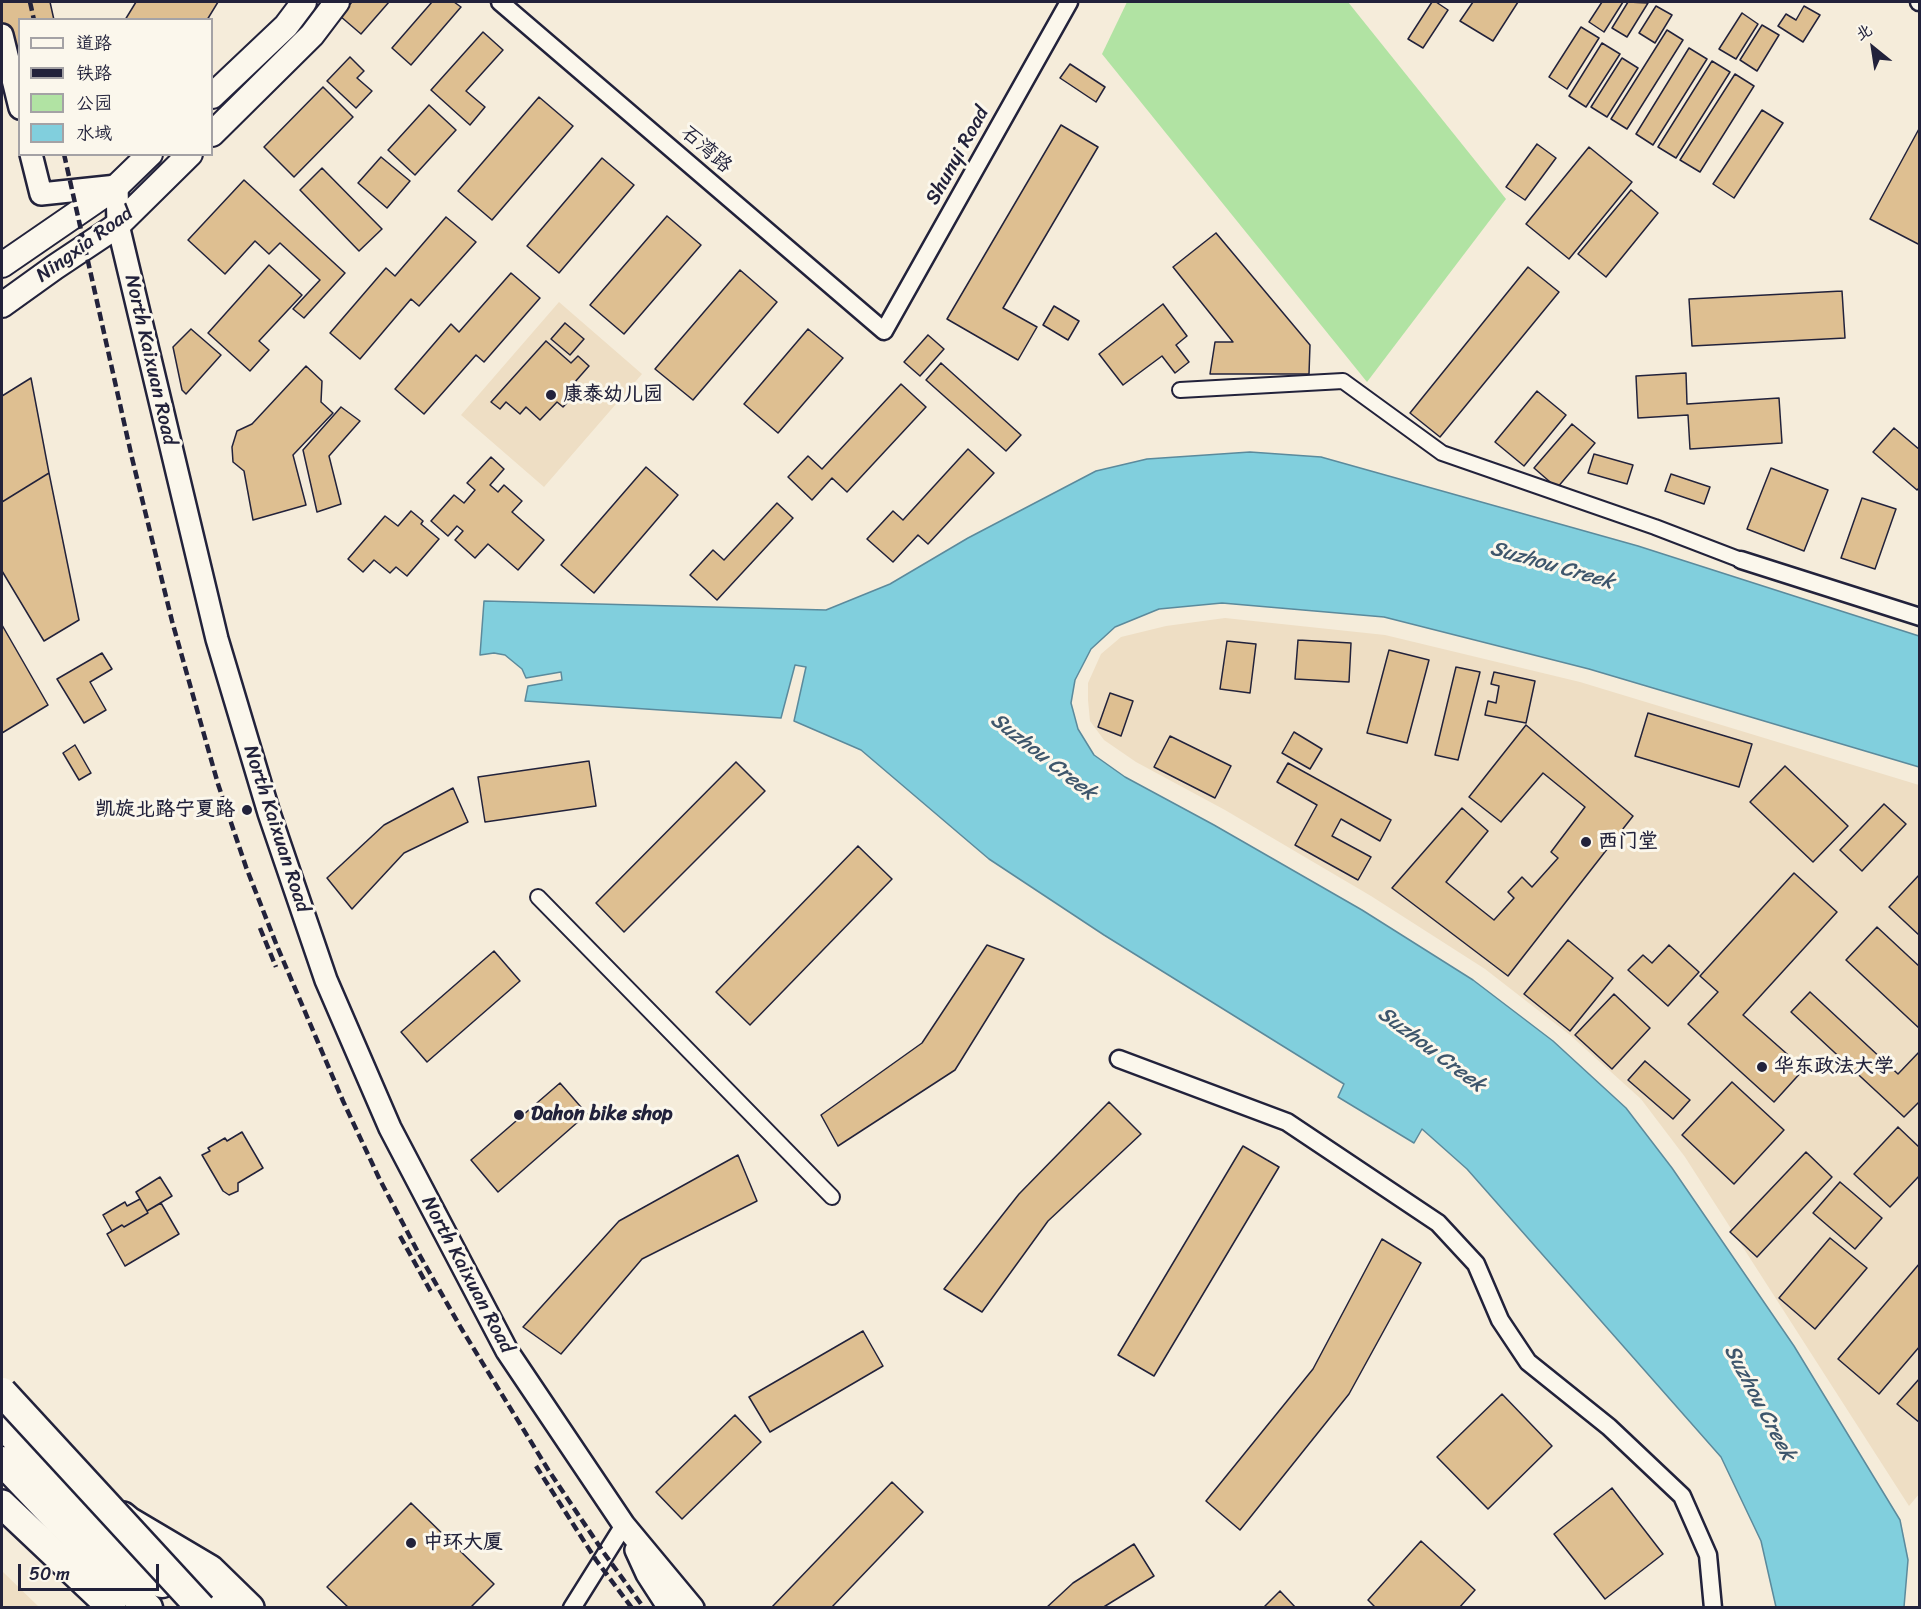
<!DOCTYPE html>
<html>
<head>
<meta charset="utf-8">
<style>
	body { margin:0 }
	#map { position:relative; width:1921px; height:1609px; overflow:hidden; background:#f5ecda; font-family:Sriracha,"LXGW WenKai TC",sans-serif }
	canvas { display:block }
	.frame { position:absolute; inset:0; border:3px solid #22223b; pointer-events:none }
	.legend { position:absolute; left:18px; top:18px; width:195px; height:138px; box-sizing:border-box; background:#fbf7ec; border:2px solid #a4a2a5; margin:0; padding:8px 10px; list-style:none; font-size:18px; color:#22223b }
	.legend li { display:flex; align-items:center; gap:12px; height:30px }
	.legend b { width:30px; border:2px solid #a4a2a5 }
	.north { position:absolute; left:1843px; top:18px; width:60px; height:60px; -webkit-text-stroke:4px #fbf7ec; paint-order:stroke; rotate:330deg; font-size:16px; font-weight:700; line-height:24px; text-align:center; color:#22223b }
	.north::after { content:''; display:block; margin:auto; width:21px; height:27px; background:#22223b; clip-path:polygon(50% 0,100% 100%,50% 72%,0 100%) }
	.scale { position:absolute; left:18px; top:1564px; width:141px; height:27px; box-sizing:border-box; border:3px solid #22223b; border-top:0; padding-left:8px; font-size:18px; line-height:21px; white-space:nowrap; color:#22223b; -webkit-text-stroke:4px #fbf7ec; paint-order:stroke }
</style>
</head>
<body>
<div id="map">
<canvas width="1921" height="1609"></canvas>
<div class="frame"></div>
<ul class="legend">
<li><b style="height:8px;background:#fbf7ec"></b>道路</li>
<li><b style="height:8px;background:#22223b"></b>铁路</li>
<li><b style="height:16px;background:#b1e3a3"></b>公园</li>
<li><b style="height:16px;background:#81cfdd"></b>水域</li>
</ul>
<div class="north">北</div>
<div class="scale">50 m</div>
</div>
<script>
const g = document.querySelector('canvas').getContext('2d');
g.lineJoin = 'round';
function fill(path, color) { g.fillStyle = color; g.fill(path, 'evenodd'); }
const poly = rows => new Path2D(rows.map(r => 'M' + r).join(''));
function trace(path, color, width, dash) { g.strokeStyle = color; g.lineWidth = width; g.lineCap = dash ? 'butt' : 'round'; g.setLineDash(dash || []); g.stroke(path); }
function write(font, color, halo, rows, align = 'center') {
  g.font = font + ' Sriracha,"LXGW WenKai TC",sans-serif'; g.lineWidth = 6; g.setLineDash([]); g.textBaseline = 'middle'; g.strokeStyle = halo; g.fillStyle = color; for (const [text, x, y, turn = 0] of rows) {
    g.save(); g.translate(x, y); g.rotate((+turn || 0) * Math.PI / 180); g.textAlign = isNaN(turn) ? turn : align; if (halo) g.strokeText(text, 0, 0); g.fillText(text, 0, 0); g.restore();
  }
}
fill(poly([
	[559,302,642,374,544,487,461,415],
	[1225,618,1385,635,1580,682,1919,785,1920,1493,1909,1506,1685,1157,1641,1099,1570,1035,1485,969,1371,896,1225,810,1136,762,1104,740,1090,721,1088,700,1088,683,1101,654,1121,637,1166,626],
	[2,1571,39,1607,2,1607]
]), '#eedec4');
fill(poly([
	[1127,2,1348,2,1506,199,1367,382,1102,54]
]), '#b1e3a3');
const water = poly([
	[1250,452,1321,457,1638,546,1919,636,1919,767,1589,669,1384,617,1222,603,1159,609,1115,627,1091,649,1075,680,1071,703,1078,729,1094,755,1125,777,1214,825,1362,910,1473,980,1553,1041,1626,1108,1672,1168,1794,1346,1900,1520,1908,1560,1904,1607,1776,1607,1761,1541,1721,1457,1467,1169,1422,1129,1414,1143,1338,1097,1344,1084,1104,935,989,859,861,750,794,721,806,667,795,665,781,718,525,701,528,686,562,680,561,672,526,678,522,669,505,655,494,653,480,655,484,601,826,610,890,584,968,538,1096,471,1147,459,1250,452]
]);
fill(water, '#81cfdd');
trace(water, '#5b8a9c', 1.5);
const building = poly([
	[2,2,50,2,54,20,20,20,20,82,15,83,2,23,2,2],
	[136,2,218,2,207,20,125,20,136,2],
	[352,2,389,2,361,34,340,16,352,2],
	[432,2,454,2,461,7,411,65,392,48,432,2],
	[1432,2,1436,2,1448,10,1423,48,1408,39,1432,2],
	[1473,2,1518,2,1493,41,1460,21,1473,2],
	[1602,2,1623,2,1604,32,1589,22,1602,2],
	[1628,2,1648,3,1627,37,1612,28,1628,2],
	[1656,6,1672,15,1655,43,1639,33,1656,6],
	[1804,6,1820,15,1803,42,1778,26,1786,14,1796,20,1804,6],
	[1742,13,1758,24,1736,59,1719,49,1742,13],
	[1762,25,1779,35,1757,71,1740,60,1762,25],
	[1581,27,1599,38,1567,89,1549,77,1581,27],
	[1667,30,1683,40,1627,129,1611,119,1667,30],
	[483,32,503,50,466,91,485,107,470,125,431,90,483,32],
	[1602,43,1620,54,1586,107,1569,96,1602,43],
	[1689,48,1707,59,1653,145,1636,134,1689,48],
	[350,57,364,71,357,78,372,91,356,108,327,81,350,57],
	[1622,58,1638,68,1607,117,1591,107,1622,58],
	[1712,61,1730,72,1676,158,1658,147,1712,61],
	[1070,64,1105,87,1096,102,1060,78,1070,64],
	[1735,74,1754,86,1700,172,1680,160,1735,74],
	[323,87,353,117,294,177,264,147,323,87],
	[539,97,573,126,492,220,458,191,539,97],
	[429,105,456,130,415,175,388,150,429,105],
	[1762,110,1783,123,1734,198,1713,184,1762,110],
	[1061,125,1098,147,1003,308,1037,327,1018,360,947,319,1061,125],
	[1920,127,1920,245,1870,219,1920,127],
	[1537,144,1556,158,1525,200,1506,187,1537,144],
	[1589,147,1632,182,1569,259,1526,224,1589,147],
	[381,157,410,181,387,208,358,183,381,157],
	[602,158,634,185,559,273,527,246,602,158],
	[322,168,382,229,359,251,300,190,322,168],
	[244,180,345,273,304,318,293,309,320,280,280,243,269,254,255,241,225,274,188,240,244,180],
	[1631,190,1658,213,1606,277,1578,254,1631,190],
	[667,216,701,245,624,334,590,305,667,216],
	[446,217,476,242,419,306,411,299,360,359,330,333,386,268,395,276,446,217],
	[1216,233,1310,345,1309,374,1210,374,1215,342,1233,342,1173,267,1216,233],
	[269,265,302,295,259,341,269,350,250,371,208,333,269,265],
	[1528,267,1559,292,1440,437,1410,413,1528,267],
	[740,270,777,302,693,400,655,369,740,270],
	[511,273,540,298,484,362,476,355,424,414,395,389,451,324,459,332,511,273],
	[1842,291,1845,338,1692,346,1689,299,1842,291],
	[1163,304,1187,336,1176,345,1189,362,1175,373,1162,356,1123,385,1099,354,1163,304],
	[1054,306,1079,321,1068,340,1043,325,1054,306],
	[565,323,584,339,570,355,551,339,565,323],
	[191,329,221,355,186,394,182,390,173,347,191,329],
	[808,329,843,358,778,433,744,404,808,329],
	[928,335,944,349,920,376,904,362,928,335],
	[546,341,571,363,578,356,589,366,574,383,580,389,563,407,557,402,540,420,526,407,520,414,506,402,500,409,491,402,546,341],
	[941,363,1021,435,1006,451,926,380,941,363],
	[306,366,322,381,321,402,333,413,293,455,306,505,253,520,244,471,233,462,232,447,237,431,252,424,306,366],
	[1686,373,1687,404,1779,398,1782,443,1690,449,1688,415,1638,418,1636,376,1686,373],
	[31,378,49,473,2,502,2,396,31,378],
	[901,384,926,407,847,492,832,478,812,500,788,477,808,456,822,469,901,384],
	[1537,391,1566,415,1524,466,1495,442,1537,391],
	[341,407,360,421,329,456,341,504,317,512,303,450,341,407],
	[1572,424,1595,443,1557,488,1534,468,1572,424],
	[1894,428,1920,450,1920,487,1917,490,1873,452,1894,428],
	[968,449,994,473,928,544,918,535,893,562,867,539,893,511,903,520,968,449],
	[1594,454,1633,465,1627,484,1588,473,1594,454],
	[491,457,504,469,490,485,498,492,504,485,522,501,512,512,544,540,518,570,488,544,475,558,455,540,463,531,457,526,448,536,431,521,454,495,464,503,475,490,467,483,491,457],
	[646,467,678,495,594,593,561,565,646,467],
	[1771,468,1828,490,1804,551,1747,529,1771,468],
	[49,473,79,620,44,641,2,571,2,502,49,473],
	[1671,474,1710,487,1704,504,1665,491,1671,474],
	[1862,498,1896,509,1875,569,1841,558,1862,498],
	[777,503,793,518,717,600,690,575,713,550,724,560,777,503],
	[411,511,423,521,421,524,439,539,407,576,396,567,390,573,374,560,363,572,348,559,385,516,398,526,411,511],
	[2,625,48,705,2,733,2,625],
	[1298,640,1351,643,1349,682,1295,679,1298,640],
	[1227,641,1256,644,1250,693,1220,689,1227,641],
	[1389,650,1429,660,1407,743,1367,733,1389,650],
	[102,653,112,669,90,682,106,710,84,723,57,679,102,653],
	[1456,667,1480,672,1458,760,1435,755,1456,667],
	[1494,672,1535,681,1526,723,1485,715,1488,701,1496,703,1499,686,1491,684,1494,672],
	[1110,693,1133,701,1121,736,1098,727,1110,693],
	[1648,713,1752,744,1739,787,1635,756,1648,713],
	[1526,725,1633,816,1508,976,1392,888,1462,808,1488,831,1446,882,1494,920,1514,898,1508,892,1522,877,1532,887,1558,858,1551,852,1585,807,1543,773,1501,822,1469,797,1526,725],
	[1294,732,1322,749,1310,769,1282,753,1294,732],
	[1170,736,1231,766,1215,798,1154,767,1170,736],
	[75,745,91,773,79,780,63,753,75,745],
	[589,761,596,806,485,822,478,777,589,761],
	[736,762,765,791,624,932,596,903,736,762],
	[1288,763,1391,820,1380,841,1341,819,1332,836,1371,857,1358,880,1295,845,1317,805,1277,782,1288,763],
	[1785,766,1848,826,1813,862,1750,802,1785,766],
	[453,788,468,822,404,853,352,909,327,878,384,825,453,788],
	[1884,804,1906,824,1862,871,1840,850,1884,804],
	[858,846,892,879,750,1025,716,992,858,846],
	[1794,873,1837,912,1743,1015,1804,1069,1774,1102,1688,1024,1718,992,1700,976,1794,873],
	[1920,874,1920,936,1889,907,1920,874],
	[1877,927,1920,967,1920,1029,1846,960,1877,927],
	[1568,940,1613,978,1570,1031,1524,994,1568,940],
	[987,945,1024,959,955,1070,838,1146,821,1115,922,1043,987,945],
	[1669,945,1699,972,1668,1006,1628,970,1643,955,1652,963,1669,945],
	[494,951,520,981,427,1062,401,1032,494,951],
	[1810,992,1898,1074,1920,1051,1920,1101,1904,1117,1791,1012,1810,992],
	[1614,994,1650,1028,1612,1069,1575,1035,1614,994],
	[1645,1061,1690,1100,1673,1119,1628,1080,1645,1061],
	[1732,1082,1784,1130,1734,1184,1682,1135,1732,1082],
	[560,1083,587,1114,498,1192,471,1160,560,1083],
	[1109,1102,1141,1134,1048,1221,982,1312,944,1289,1019,1194,1109,1102],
	[1898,1127,1920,1148,1920,1175,1890,1207,1854,1174,1898,1127],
	[242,1132,263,1168,238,1183,238,1191,229,1195,223,1191,202,1155,210,1151,208,1148,225,1138,227,1141,242,1132],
	[1243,1146,1279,1167,1154,1376,1118,1355,1243,1146],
	[1806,1152,1832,1177,1757,1257,1730,1232,1806,1152],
	[738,1155,757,1201,642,1259,561,1354,523,1327,619,1221,738,1155],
	[160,1177,172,1196,147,1211,136,1192,160,1177],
	[1840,1182,1882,1218,1855,1249,1813,1213,1840,1182],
	[140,1199,148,1213,124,1227,122,1225,112,1231,103,1215,125,1202,127,1206,140,1199],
	[161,1203,179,1234,125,1266,107,1234,122,1225,124,1227,148,1213,147,1211,161,1203],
	[1830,1238,1867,1268,1815,1329,1779,1298,1830,1238],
	[1382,1239,1421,1263,1349,1394,1240,1530,1206,1501,1313,1369,1382,1239],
	[1920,1263,1920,1346,1879,1394,1838,1359,1920,1263],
	[863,1331,883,1366,770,1432,749,1397,863,1331],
	[1920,1378,1920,1423,1897,1404,1920,1378],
	[1502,1394,1552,1446,1488,1509,1437,1457,1502,1394],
	[735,1415,761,1442,682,1519,656,1492,735,1415],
	[892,1482,923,1512,831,1608,771,1608,892,1482],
	[1612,1488,1663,1554,1605,1599,1554,1534,1612,1488],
	[411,1503,494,1584,470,1608,349,1608,327,1587,411,1503],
	[1421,1541,1475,1590,1459,1608,1376,1608,1368,1600,1421,1541],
	[1134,1544,1154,1576,1102,1608,1046,1608,1073,1583,1134,1544],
	[1280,1591,1296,1608,1263,1608,1280,1591]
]);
fill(building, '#debf91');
trace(building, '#22223b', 1.5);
const pedestrian = poly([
	[1180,390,1343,381,1442,453,1655,527,1741,560],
	[538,897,832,1197]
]);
const minor = poly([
	[500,2,884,331,1069,2],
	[1919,2,1920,2],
	[1741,560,1920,617],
	[1119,1059,1287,1122,1438,1223,1476,1264,1500,1320,1528,1362,1609,1427,1682,1496,1708,1555,1713,1608],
	[572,1608,624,1525]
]);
const tertiary = poly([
	[2,35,20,108],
	[31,154,41,194,117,186,118,225,217,639,269,813,326,980,390,1128,507,1351,624,1525,693,1608],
	[636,1550,647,1574,669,1608]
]);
const secondary = poly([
	[212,96,286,26,304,2],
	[212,134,312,35,337,2],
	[2,265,117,186,150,154],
	[2,305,55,267,118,225,190,154]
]);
const primary = poly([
	[2,1504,112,1608],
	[123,1516,129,1521,210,1569,250,1608],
	[186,1575,221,1608]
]);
const trunk = poly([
	[2,1424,78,1503,162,1583],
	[2,1461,60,1522,148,1608]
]);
trace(pedestrian, '#22223b', 18);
trace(minor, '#22223b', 21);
trace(tertiary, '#22223b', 26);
trace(secondary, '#22223b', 28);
trace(primary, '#22223b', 32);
trace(trunk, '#22223b', 33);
trace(pedestrian, '#fbf7ec', 14);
trace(minor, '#fbf7ec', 16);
trace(tertiary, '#fbf7ec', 21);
trace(secondary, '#fbf7ec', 24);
trace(primary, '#fbf7ec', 27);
trace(trunk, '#fbf7ec', 28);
trace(poly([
	[30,2,34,20],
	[64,154,132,458,172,621,218,784,246,867,277,946,343,1101,379,1178,419,1254,461,1328,549,1471,604,1553,644,1608],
	[260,928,276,967],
	[400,1236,431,1292],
	[536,1466,596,1560,632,1608]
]), '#22223b', 4.5, [9, 4.5]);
const trunkBridge = poly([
	[2,1392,201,1608]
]);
trace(trunkBridge, '#22223b', 33, []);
trace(trunkBridge, '#fbf7ec', 28);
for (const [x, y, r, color] of [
	[551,395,6,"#22223b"],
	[247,810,6,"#22223b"],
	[1586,842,6,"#22223b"],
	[1762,1067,6,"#22223b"],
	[519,1115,6,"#22223b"],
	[411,1543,6,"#22223b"]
]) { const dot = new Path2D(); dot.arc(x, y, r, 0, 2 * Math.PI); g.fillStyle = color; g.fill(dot); trace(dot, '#fbf7ec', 2); }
write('20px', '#22223b', '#fbf7ec', [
	["石湾路",706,150,41],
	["Shunyi Road",958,156,-61],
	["Ningxia Road",85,245,-36],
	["North Kaixuan Road",150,360,77],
	["North Kaixuan Road",276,829,72],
	["North Kaixuan Road",467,1275,62]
]);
write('bold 20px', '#22223b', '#fbf7ec', [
	["康泰幼儿园",563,395],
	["凯旋北路宁夏路",235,810,"right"],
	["西门堂",1598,842],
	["华东政法大学",1774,1067],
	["Dahon bike shop",531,1115],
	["中环大厦",423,1543]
], 'left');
write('italic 21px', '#3e566c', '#fbf7ec', [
	["Suzhou Creek",1552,566,16],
	["Suzhou Creek",1043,757,38],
	["Suzhou Creek",1431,1050,37],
	["Suzhou Creek",1759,1403,62]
]);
</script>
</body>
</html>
